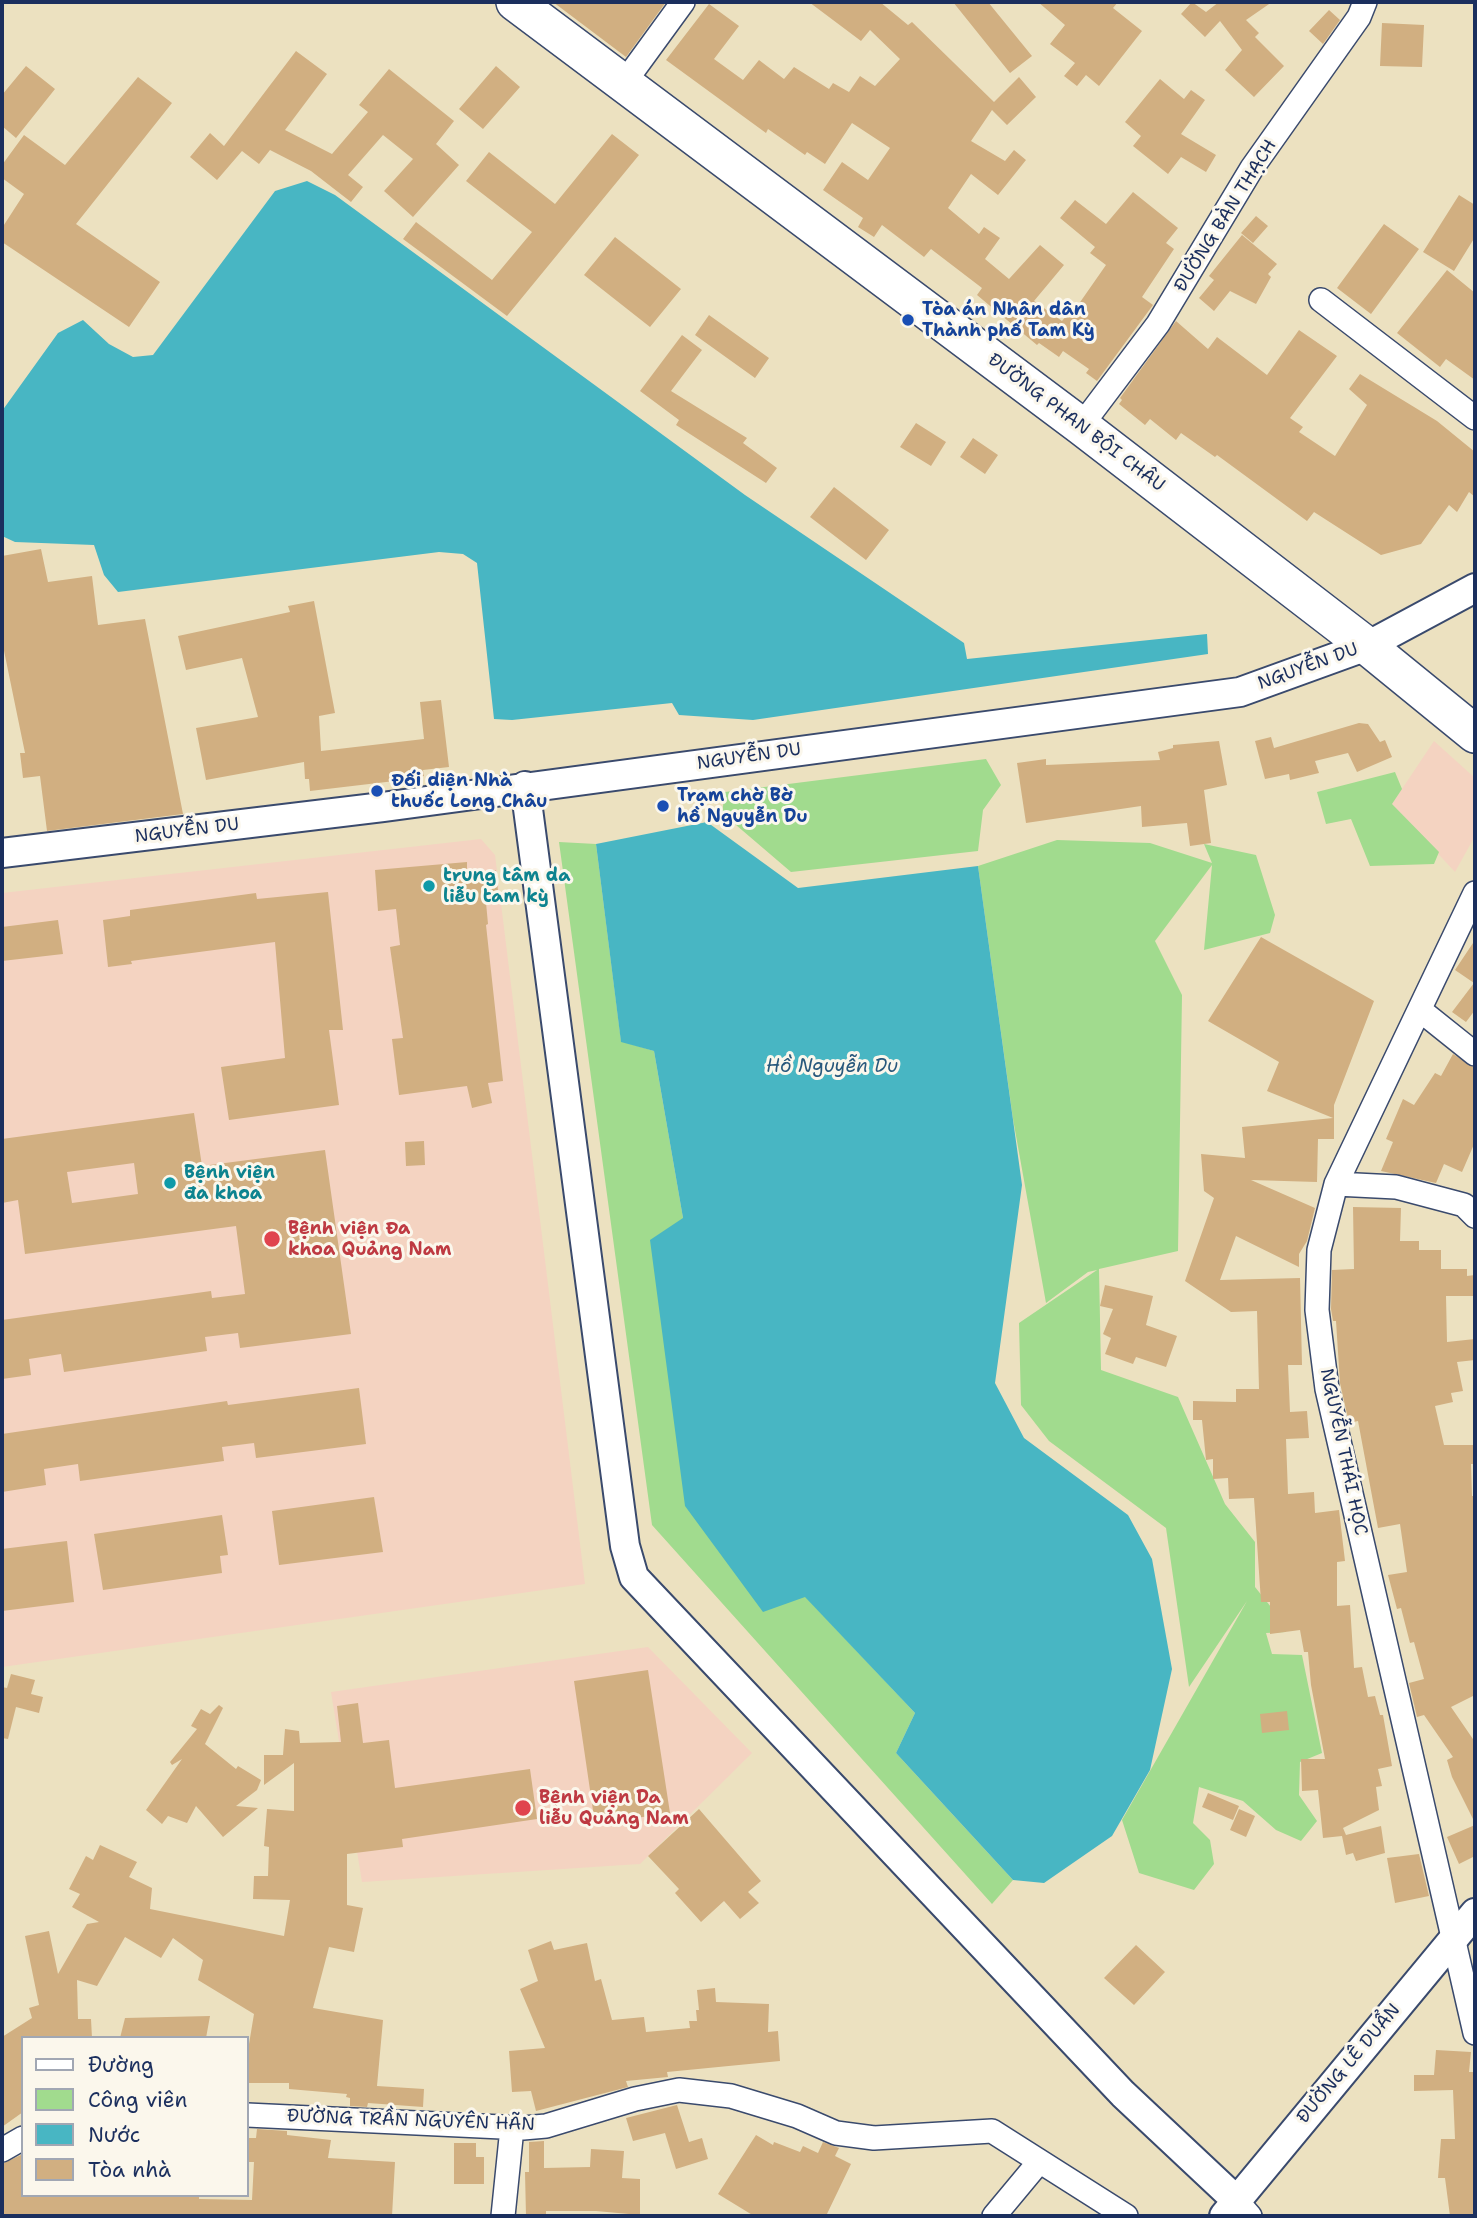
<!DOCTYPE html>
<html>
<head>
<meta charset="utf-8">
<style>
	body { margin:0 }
	#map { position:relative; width:1477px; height:2218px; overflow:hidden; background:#ece1c0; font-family:"Shantell Sans",sans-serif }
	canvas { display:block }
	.frame { position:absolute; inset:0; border:4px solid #1b2f5e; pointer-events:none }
	.legend { position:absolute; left:21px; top:2036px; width:228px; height:161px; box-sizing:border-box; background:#fbf7ec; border:2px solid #a1a7b3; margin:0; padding:9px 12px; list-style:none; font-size:21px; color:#1b2f5e }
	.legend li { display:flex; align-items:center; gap:14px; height:35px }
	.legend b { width:35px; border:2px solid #a1a7b3 }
</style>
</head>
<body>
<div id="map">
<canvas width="1477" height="2218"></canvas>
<div class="frame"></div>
<ul class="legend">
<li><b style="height:9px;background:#fff"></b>Đường</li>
<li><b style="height:19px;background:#a1db8e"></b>Công viên</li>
<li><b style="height:19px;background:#48b6c3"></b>Nước</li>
<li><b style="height:19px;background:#d1af81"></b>Tòa nhà</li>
</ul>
</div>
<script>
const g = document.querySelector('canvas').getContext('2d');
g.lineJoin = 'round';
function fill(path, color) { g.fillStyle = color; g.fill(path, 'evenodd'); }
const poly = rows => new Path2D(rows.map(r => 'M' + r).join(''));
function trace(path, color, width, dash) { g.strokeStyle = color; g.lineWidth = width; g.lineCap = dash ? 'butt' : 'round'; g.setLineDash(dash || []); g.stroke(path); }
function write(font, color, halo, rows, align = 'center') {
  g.font = font + ' "Shantell Sans",sans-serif'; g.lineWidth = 6; g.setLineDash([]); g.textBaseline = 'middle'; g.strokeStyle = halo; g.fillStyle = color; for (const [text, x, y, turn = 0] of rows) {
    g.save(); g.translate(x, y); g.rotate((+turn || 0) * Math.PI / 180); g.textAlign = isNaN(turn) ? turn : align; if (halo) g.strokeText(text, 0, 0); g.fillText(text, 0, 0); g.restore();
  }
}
fill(poly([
	[1434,741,1475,778,1475,836,1455,872,1392,804],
	[481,839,495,855,585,1584,2,1667,2,893],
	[648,1647,752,1753,640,1864,362,1882,331,1692]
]), '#f4d3c1');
fill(poly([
	[986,759,1001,785,983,810,978,851,791,872,722,813,725,792],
	[1395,772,1402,789,1392,804,1439,852,1434,864,1370,866,1351,819,1326,824,1317,792],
	[1057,840,1150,843,1212,863,1204,844,1256,855,1275,915,1270,933,1204,950,1212,865,1155,941,1182,995,1178,1251,1099,1269,1101,1370,1178,1397,1225,1504,1255,1542,1255,1587,1271,1607,1280,1607,1286,1632,1266,1633,1272,1654,1302,1655,1322,1753,1300,1762,1299,1795,1317,1821,1301,1841,1276,1830,1243,1801,1199,1787,1193,1823,1210,1840,1214,1864,1194,1890,1139,1873,1122,1820,1247,1601,1189,1687,1166,1528,1049,1441,1021,1405,1019,1323,1097,1270,1088,1272,1046,1303,1013,1119,978,866],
	[559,842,596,844,621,1041,654,1051,683,1218,805,1596,915,1713,896,1753,1013,1880,992,1904,652,1525]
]), '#a1db8e');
fill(poly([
	[307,181,335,195,745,495,964,643,967,659,1207,634,1208,654,753,720,679,715,672,703,512,720,494,719,477,563,463,554,439,552,118,592,104,575,94,545,15,542,2,536,2,411,58,333,83,320,109,344,133,357,153,355,275,191],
	[707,822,798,888,978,866,1022,1185,995,1383,1024,1438,1128,1515,1152,1559,1172,1669,1150,1770,1112,1836,1044,1883,1013,1880,896,1753,915,1713,805,1597,763,1612,685,1506,650,1240,683,1218,654,1051,621,1042,596,844]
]), '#48b6c3');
fill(poly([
	[553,2,666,2,626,57],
	[809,2,880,2,908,25,912,22,994,102,1019,77,1036,97,1007,125,992,110,971,141,1005,161,1014,150,1026,160,998,195,971,174,948,208,979,234,984,227,1000,238,985,259,1009,279,1040,245,1064,265,1034,301,1062,321,1066,316,1069,318,1106,265,1090,253,1095,247,1060,218,1075,200,1106,224,1133,192,1178,228,1166,243,1174,249,1142,297,1153,305,1097,381,1086,373,1089,369,1063,351,1059,357,1039,343,1037,345,977,295,982,288,931,249,924,257,882,225,874,237,858,227,863,218,823,190,842,162,868,180,890,148,852,123,825,164,807,152,805,155,768,129,766,133,666,60,709,4,739,26,714,59,743,80,759,60,784,79,794,67,829,89,833,83,849,92,860,76,875,86,900,59,870,30,861,41],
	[953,2,988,2,1032,56,1010,73],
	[1038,2,1118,2,1113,8,1142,31,1099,86,1086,75,1077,86,1064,76,1075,63,1050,44,1065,25],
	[1192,2,1206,12,1219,2,1272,2,1246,20,1259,33,1255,37,1284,66,1254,97,1225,70,1242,50,1220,21,1205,37,1181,14],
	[1329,10,1340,20,1323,44,1309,31],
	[1382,23,1424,25,1422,67,1380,66],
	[296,51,327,74,285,130,332,154,368,112,359,105,389,69,454,121,436,144,459,165,413,217,384,191,413,159,383,135,348,175,363,187,351,202,311,171,270,150,259,164,242,151,217,180,190,157,210,133,224,146],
	[26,66,55,89,16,138,2,126,2,95],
	[496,66,520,87,483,129,459,109],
	[138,77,172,103,76,224,160,282,129,327,2,242,2,228,24,194,2,178,2,165,24,135,65,165],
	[1160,79,1184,99,1191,90,1205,100,1181,134,1216,155,1206,172,1181,157,1168,174,1133,146,1141,136,1125,122],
	[612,134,639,155,507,316,403,239,416,222,492,280,532,232,466,181,489,152,555,204],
	[1459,195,1475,205,1475,237,1454,271,1423,252],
	[1256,216,1268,226,1253,243,1241,233],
	[1384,224,1419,249,1371,314,1337,288],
	[1242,235,1277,264,1268,274,1271,277,1256,304,1230,291,1214,311,1199,298,1214,280,1209,276],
	[615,237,681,289,650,327,584,275],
	[1447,270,1475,293,1475,380,1446,359,1440,367,1397,333],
	[709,315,769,358,755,378,695,335],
	[1176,321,1208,349,1217,337,1267,375,1299,330,1337,356,1290,418,1303,427,1299,432,1335,456,1367,405,1349,389,1360,374,1437,421,1475,452,1475,497,1469,492,1457,512,1449,505,1421,544,1381,555,1314,512,1307,521,1217,455,1215,457,1181,433,1176,440,1150,419,1145,425,1119,404,1122,400,1120,398],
	[682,335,702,350,671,391,747,438,743,443,777,468,766,483,676,425,679,420,640,391],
	[916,423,946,442,931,466,900,447],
	[973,438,998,455,985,474,960,457],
	[834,487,889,530,866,560,810,517],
	[41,549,48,582,92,576,98,625,145,619,183,814,47,831,40,776,23,778,20,753,25,753,2,641,2,556],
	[314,601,335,713,319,716,321,751,424,739,420,702,441,700,449,767,423,770,424,776,403,780,310,791,309,779,305,779,304,762,206,780,196,728,258,717,242,658,186,670,178,636,290,612,288,606],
	[1359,723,1368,724,1380,742,1385,740,1392,757,1357,772,1348,753,1315,761,1319,773,1290,780,1289,774,1265,779,1255,741,1271,737,1274,748],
	[1219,741,1227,785,1204,790,1211,843,1190,846,1187,823,1142,827,1141,806,1026,823,1017,763,1046,759,1046,765,1160,760,1158,752,1173,748,1173,745],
	[467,862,467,872,496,870,498,891,485,892,488,924,486,925,503,1081,488,1083,492,1103,472,1108,467,1086,399,1095,392,1039,403,1038,390,947,400,945,396,909,378,911,375,870],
	[328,892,343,1030,329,1030,339,1105,229,1120,221,1067,285,1058,275,942,131,961,132,964,108,967,103,920,130,916,130,910,256,893,257,899],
	[58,920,63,954,2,961,2,927],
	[1261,937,1374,1001,1334,1105,1334,1139,1318,1139,1317,1182,1251,1180,1315,1208,1307,1241,1299,1254,1299,1267,1236,1236,1220,1280,1300,1278,1302,1365,1288,1365,1290,1412,1307,1411,1309,1438,1286,1439,1288,1494,1314,1492,1315,1513,1339,1510,1345,1561,1337,1562,1337,1606,1350,1605,1354,1668,1362,1667,1368,1697,1375,1696,1380,1715,1383,1715,1392,1766,1378,1769,1382,1786,1376,1787,1379,1810,1343,1828,1346,1835,1381,1826,1385,1853,1356,1861,1353,1853,1346,1855,1342,1836,1323,1838,1318,1790,1302,1791,1301,1759,1325,1759,1311,1685,1308,1652,1304,1652,1300,1630,1270,1634,1270,1602,1261,1602,1254,1498,1229,1499,1228,1478,1213,1479,1213,1459,1206,1460,1202,1420,1193,1420,1193,1401,1236,1402,1236,1389,1259,1389,1257,1311,1231,1312,1185,1281,1214,1198,1204,1191,1201,1154,1245,1158,1242,1127,1333,1118,1267,1091,1279,1062,1208,1021],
	[1475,940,1475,1010,1466,1022,1452,1012,1474,983,1455,970],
	[1453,1054,1475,1068,1475,1142,1462,1172,1444,1164,1436,1183,1381,1171,1393,1142,1386,1139,1403,1099,1414,1105,1435,1073,1441,1076],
	[194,1113,202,1166,325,1150,351,1334,240,1348,238,1333,205,1337,207,1351,64,1372,61,1354,29,1359,31,1375,2,1379,2,1320,211,1291,212,1298,245,1294,236,1226,25,1254,18,1200,2,1203,2,1139],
	[134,1163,138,1194,72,1203,67,1172],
	[424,1141,425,1165,406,1166,405,1142],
	[1353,1207,1401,1208,1400,1241,1419,1241,1419,1250,1441,1250,1441,1269,1467,1269,1467,1276,1475,1275,1475,1296,1446,1296,1447,1342,1475,1339,1475,1360,1457,1362,1463,1391,1451,1393,1453,1402,1435,1406,1444,1445,1475,1445,1475,1464,1471,1464,1472,1496,1475,1496,1475,1695,1451,1707,1475,1742,1475,1823,1452,1777,1447,1760,1453,1757,1424,1715,1417,1717,1409,1683,1424,1679,1414,1642,1410,1643,1401,1608,1397,1609,1388,1575,1407,1572,1400,1524,1378,1528,1358,1421,1349,1423,1340,1383,1336,1321,1333,1321,1331,1309,1332,1270,1354,1269],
	[1105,1285,1153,1296,1146,1325,1177,1336,1166,1367,1136,1357,1133,1364,1105,1354,1111,1338,1103,1334,1113,1309,1100,1306],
	[359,1388,366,1444,256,1458,254,1443,222,1447,224,1461,80,1481,78,1464,44,1469,46,1485,2,1492,2,1434,227,1401,228,1405],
	[374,1497,383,1552,279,1565,272,1511],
	[222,1515,228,1555,220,1556,222,1573,103,1590,94,1534],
	[67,1541,74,1602,2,1611,2,1549],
	[648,1670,670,1813,595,1824,574,1681],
	[11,1674,35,1680,31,1694,43,1697,39,1713,16,1707,8,1739,2,1738,2,1687,7,1688],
	[358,1703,363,1743,389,1740,395,1788,530,1769,537,1819,402,1839,403,1847,347,1854,347,1905,363,1908,354,1952,329,1947,313,2008,383,2020,377,2086,424,2089,423,2107,368,2103,367,2107,350,2106,350,2098,346,2097,347,2094,289,2089,289,2083,249,2083,247,2056,254,2014,198,1980,203,1960,173,1938,161,1958,125,1937,97,1986,77,1980,78,2019,91,2019,92,2038,23,2038,23,2112,2,2127,2,2037,32,2018,29,2008,39,2005,25,1936,49,1931,58,1974,87,1924,99,1922,72,1907,80,1894,69,1889,86,1856,93,1860,100,1845,137,1862,129,1877,152,1888,150,1909,284,1936,290,1900,253,1899,254,1876,268,1876,269,1847,264,1846,267,1809,294,1811,294,1763,264,1785,264,1755,283,1755,285,1729,299,1731,300,1743,341,1742,337,1706],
	[219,1705,223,1708,205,1744,236,1769,238,1766,261,1780,257,1790,236,1806,258,1808,223,1837,196,1806,187,1823,168,1816,162,1824,146,1810,182,1759,172,1765,170,1762,197,1729,191,1726,201,1709,210,1714],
	[1287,1711,1289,1730,1262,1733,1260,1714],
	[1208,1793,1239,1806,1233,1820,1202,1807],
	[699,1809,761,1881,748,1892,759,1903,740,1919,724,1901,701,1922,675,1893,679,1889,648,1856],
	[1239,1809,1255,1816,1246,1837,1230,1830],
	[1475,1825,1475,1856,1459,1864,1447,1837],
	[1419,1854,1429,1896,1395,1903,1387,1858],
	[551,1941,554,1950,587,1943,595,1981,601,1979,612,2020,644,2017,646,2032,690,2028,689,2021,697,2021,696,2010,699,2010,697,1990,715,1988,716,2002,769,2004,768,2032,778,2031,780,2061,667,2072,668,2077,626,2081,628,2087,536,2111,531,2091,512,2092,509,2051,545,2048,520,1989,538,1981,528,1950],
	[1136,1945,1165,1972,1134,2005,1104,1978],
	[210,2016,206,2038,120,2038,125,2018],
	[1436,2050,1471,2052,1469,2072,1475,2072,1475,2216,1450,2216,1445,2178,1438,2178,1441,2139,1455,2139,1453,2090,1414,2091,1414,2075,1434,2075],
	[677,2105,689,2142,702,2138,708,2159,676,2169,665,2133,633,2141,626,2118],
	[257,2129,287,2131,287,2135,331,2140,328,2158,395,2162,392,2216,2,2216,2,2164,23,2154,23,2195,199,2195,199,2199,252,2200,254,2162,247,2162,247,2138,256,2138],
	[756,2135,773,2145,774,2142,800,2152,803,2146,818,2153,823,2142,839,2148,835,2156,851,2164,826,2216,754,2216,718,2194],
	[544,2141,544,2168,590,2167,591,2149,624,2151,622,2178,640,2179,640,2215,596,2211,546,2211,546,2216,526,2216,525,2172,529,2172,529,2142],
	[454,2143,476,2143,476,2157,484,2157,484,2184,454,2184]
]), '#d1af81');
const minor = poly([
	[624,83,683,2],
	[1321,300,1475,418],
	[1081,426,1158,324,1252,168,1359,17,1365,2],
	[1475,893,1336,1184,1319,1250,1317,1310,1327,1389,1475,2033],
	[1420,1010,1475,1054],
	[1336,1184,1396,1187,1464,1205,1475,1216],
	[247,2115,523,2128,546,2126,635,2099,679,2090,731,2096,797,2116,836,2133,874,2138,992,2131,1126,2216],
	[2,2150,23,2138],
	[1236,2200,1250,2216],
	[503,2216,512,2128],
	[994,2216,1039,2162]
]);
const tertiary = poly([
	[525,786,625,1546,634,1577,1123,2094,1236,2200],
	[2,853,383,807,1240,692,1367,646,1475,588],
	[1224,2216,1475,1913]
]);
const primary = poly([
	[515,2,1081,426,1367,646,1475,734]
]);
trace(minor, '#3a4a6d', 26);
trace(tertiary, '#3a4a6d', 32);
trace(primary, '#3a4a6d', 40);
trace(minor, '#fff', 23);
trace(tertiary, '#fff', 28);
trace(primary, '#fff', 37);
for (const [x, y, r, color] of [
	[908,320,7,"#1a4fb4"],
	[377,791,7,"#1a4fb4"],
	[663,806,7,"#1a4fb4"],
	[429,886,7,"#0f9aa8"],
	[170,1183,7,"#0f9aa8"],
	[272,1239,9,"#e0444e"],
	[523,1808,9,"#e0444e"]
]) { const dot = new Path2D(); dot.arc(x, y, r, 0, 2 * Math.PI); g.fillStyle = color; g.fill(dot); trace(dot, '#fbf7ec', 2.5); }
write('18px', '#1b2f5e', '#fbf7ec', [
	["ĐƯỜNG BÀN THẠCH",1226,216,-58],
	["ĐƯỜNG PHAN BỘI CHÂU",1076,423,37],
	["NGUYỄN DU",1308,667,-20],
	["NGUYỄN DU",749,757,-8],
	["NGUYỄN DU",187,831,-7],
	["NGUYỄN THÁI HỌC",1343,1452,78],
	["ĐƯỜNG LÊ DUẨN",1349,2064,-50],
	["ĐƯỜNG TRẦN NGUYÊN HÃN",411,2121,2]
]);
write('bold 18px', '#164399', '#fbf7ec', [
	["Tòa án Nhân dân",922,310],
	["Thành phố Tam Kỳ",922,331],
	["Đối diện Nhà",391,781],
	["thuốc Long Châu",391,802],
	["Trạm chờ Bờ",677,796],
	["hồ Nguyễn Du",677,817]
], 'left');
write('bold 18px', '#0d838f', '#fbf7ec', [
	["trung tâm da",443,876],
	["liễu tam kỳ",443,897],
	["Bệnh viện",184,1173],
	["đa khoa",184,1194]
], 'left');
write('bold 18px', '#be3a42', '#fbf7ec', [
	["Bệnh viện Đa",288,1229],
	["khoa Quảng Nam",288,1250],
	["Bệnh viện Da",539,1798],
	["liễu Quảng Nam",539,1819]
], 'left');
write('italic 19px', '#28587c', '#fbf7ec', [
	["Hồ Nguyễn Du",832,1067]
]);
</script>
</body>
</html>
